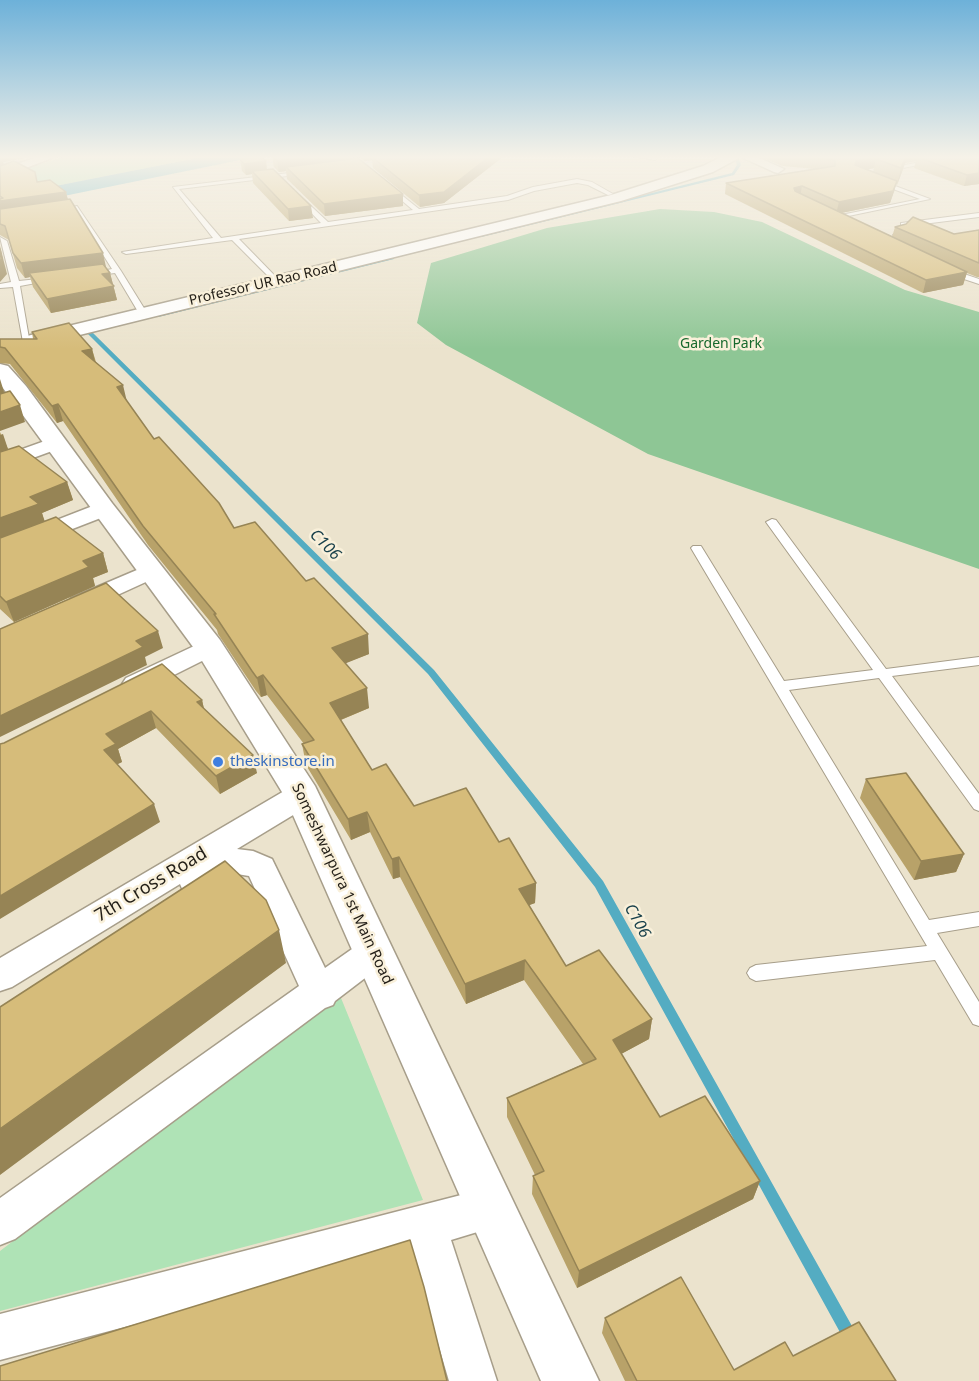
<!DOCTYPE html>
<html>
<head>
<meta charset="utf-8">
<style>
	body { margin:0 }
	canvas { display:block; background:#ebe3cd }
</style>
</head>
<body>
<canvas width="979" height="1381"></canvas>
<script>
const g = document.querySelector('canvas').getContext('2d');
g.lineJoin = 'round';
function fill(path, color) { g.fillStyle = color; g.fill(path, 'evenodd'); }
const poly = rows => new Path2D(rows.map(r => 'M' + r).join(''));
function trace(path, color, width, dash) { g.strokeStyle = color; g.lineWidth = width; g.lineCap = dash ? 'butt' : 'round'; g.setLineDash(dash || []); g.stroke(path); }
function write(font, color, halo, rows, align = 'center') {
  g.font = font + ' "Noto Sans",sans-serif'; g.lineWidth = 5; g.setLineDash([]); g.textBaseline = 'middle'; g.strokeStyle = halo; g.fillStyle = color; for (const [text, x, y, turn = 0] of rows) {
    g.save(); g.translate(x, y); g.rotate((+turn || 0) * Math.PI / 180); g.textAlign = isNaN(turn) ? turn : align; if (halo) g.strokeText(text, 0, 0); g.fillText(text, 0, 0); g.restore();
  }
}
fill(poly([
	[67,156,207,156,0,197,0,176],
	[339,993,423,1200,0,1311,0,1251]
]), '#afe3b6');
fill(poly([
	[660,209,714,212,762,222,905,290,979,312,979,569,648,454,446,345,417,323,431,263,547,228]
]), '#8ec695');
fill(poly([
	[207,156,260,156,0,209,0,197]
]), '#54acc2');
fill(poly([
	[734,156,738,156,741,165,734,175,481,237,479,236,732,173,737,165,734,156],
	[392,257,394,258,394,259,158,317,155,315,392,257],
	[97,327,99,328,99,330,92,332,434,670,603,881,857,1335,860,1340,857,1345,852,1348,847,1345,595,887,428,674,85,331,97,327]
]), '#54acc2');
const service = poly([
	[632,156,653,156,658,158,655,160,632,156],
	[954,156,968,156,886,171,883,169,954,156],
	[306,171,304,174,179,189,221,238,321,223,297,198,299,195,328,222,413,210,387,188,389,185,419,209,507,196,533,187,577,179,592,182,613,194,608,195,588,185,577,183,534,191,508,200,239,239,278,279,278,283,275,283,232,240,126,254,122,252,213,238,173,187,306,171],
	[879,180,930,199,834,219,836,216,920,199,877,183,879,180],
	[77,206,121,271,147,313,146,315,140,315,115,273,91,276,87,274,112,269,75,210,58,213,55,211,77,206],
	[979,213,979,217,907,226,907,230,898,236,893,235,901,228,901,223,979,213],
	[0,237,7,241,19,281,48,278,52,280,20,286,30,344,23,342,13,287,0,288,0,284,11,282,0,237],
	[949,269,979,279,979,284,946,273,945,271,949,269],
	[772,519,776,520,886,669,979,657,979,665,892,676,979,794,979,811,974,809,879,678,789,690,929,920,979,912,979,926,937,933,979,1002,979,1026,973,1024,935,960,756,981,750,978,747,973,750,968,756,965,927,946,691,548,693,546,701,546,784,681,873,670,766,522,772,519]
]);
const minor = poly([
	[40,156,57,156,0,178,0,170,40,156],
	[739,156,755,156,784,169,778,173,774,172,739,156],
	[56,437,63,439,66,443,63,447,0,470,0,457,56,437],
	[103,502,111,504,114,509,111,514,0,557,0,542,103,502],
	[151,564,159,566,163,571,159,576,89,608,80,610,71,608,68,603,71,598,151,564],
	[209,639,218,641,222,647,218,653,144,690,135,693,126,690,122,684,126,678,209,639],
	[302,784,313,787,317,795,313,803,237,849,253,851,272,859,325,968,362,942,374,937,386,942,391,952,386,962,335,1001,333,1005,325,1008,15,1239,0,1245,0,1198,299,986,249,876,237,874,208,893,196,897,184,893,180,884,12,987,0,991,0,958,291,787,302,784],
	[492,1187,507,1193,513,1208,507,1223,451,1240,497,1381,449,1381,411,1251,0,1360,0,1314,492,1187]
]);
const tertiary = poly([
	[723,156,737,156,737,159,713,172,621,201,31,347,24,345,21,341,24,337,31,335,611,195,703,166,723,156],
	[0,364,8,366,26,386,112,503,220,640,315,786,599,1381,541,1381,285,797,196,651,0,384,0,364]
]);
trace(service, '#a79e8a', 2);
trace(minor, '#a79e8a', 3);
trace(tertiary, '#a79e8a', 3);
fill(service, '#fff');
fill(minor, '#fff');
fill(tertiary, '#fff');
fill(poly([
	[0,156,30,157,3,162,4,164,37,182,66,192,68,200,106,268,110,273,117,300,51,313,33,287,30,277,25,278,17,268,9,240,0,235],
	[272,156,350,156,351,159,403,194,403,206,325,216,287,179,286,171,279,172,274,167],
	[358,156,504,156,444,203,420,207,373,168,372,160,364,161],
	[757,156,979,156,979,184,964,186,914,168,916,161,905,163,903,170,897,185,896,184,890,203,841,213,892,237,895,227,954,234,979,230,979,277,977,277,967,273,963,285,923,293,725,194,726,183,814,169,783,166],
	[874,168,873,172,867,169,868,169],
	[240,159,266,161,267,170,313,218,289,221,253,183,252,174,246,175,242,171],
	[32,332,92,349,96,362,127,402,154,439,234,528,369,654,345,663,369,708,341,720,372,770,414,806,499,842,536,883,535,903,529,905,566,966,652,1019,649,1039,621,1054,660,1117,760,1181,753,1199,577,1288,532,1194,533,1176,535,1175,507,1117,507,1098,583,1064,524,980,466,1004,400,877,393,879,370,832,351,840,306,765,302,744,304,744,267,695,261,697,256,691,218,634,217,630,148,545,63,421,57,423,10,364,0,363,0,339,33,339],
	[0,432,8,449,67,482,73,500,42,513,44,521,103,553,108,572,93,578,95,586,14,622,0,609],
	[202,700,204,709,257,773,220,794,156,728,118,749,122,762,117,764,160,822,0,744],
	[866,779,964,854,956,872,914,880,860,798],
	[605,1318,734,1370,793,1356,896,1381,625,1381,602,1333]
]), '#b8a269');
fill(poly([
	[0,156,30,156,30,157,3,162,5,166,0,168],
	[316,156,350,156,351,162,286,167,286,171,279,172,277,161],
	[363,156,408,156,372,157,372,160,364,161],
	[490,156,504,156,444,203,420,207,419,195],
	[884,156,941,156,917,157,916,161,905,163,897,185,901,168,876,159,874,168,854,172,856,161],
	[266,161,267,172,252,171,252,174,246,175,244,164],
	[979,173,979,184,964,186,967,175],
	[897,181,894,192,890,203,836,214,839,202],
	[802,186,800,197,792,199,794,188],
	[66,192,69,205,0,215,0,201],
	[403,194,403,206,325,216,324,204],
	[311,206,313,218,289,221,288,209],
	[0,246,7,274,0,282],
	[103,253,106,267,29,273,30,277,25,278,21,263],
	[967,272,963,285,923,293,926,280],
	[110,273,117,300,51,313,47,299,102,274],
	[92,349,96,365,82,351],
	[0,379,5,395,0,397],
	[123,385,127,402,117,387],
	[58,404,63,421,57,423,52,406],
	[20,405,25,422,0,431,0,412],
	[3,434,9,452,0,455,0,435],
	[67,482,73,500,42,513,45,522,0,540,0,518,30,497],
	[103,553,108,572,93,578,95,586,14,622,6,602,83,561],
	[158,631,163,648,145,657,147,665,0,737,0,716,136,641],
	[368,634,369,654,334,668,332,648],
	[263,675,267,695,261,697,257,678],
	[367,688,369,708,333,723,330,703],
	[202,700,206,718,197,702],
	[151,711,156,728,118,749,122,762,110,768,104,750,106,734],
	[253,755,257,773,220,794,216,776],
	[154,804,160,822,0,919,0,896],
	[367,812,370,832,351,840,348,819],
	[964,854,956,872,914,880,921,861],
	[399,857,400,877,393,879,392,859],
	[536,883,535,903,519,909,519,889],
	[279,930,286,963,0,1175,0,1129],
	[525,960,524,980,466,1004,465,984],
	[652,1019,649,1039,610,1060,613,1040],
	[760,1181,753,1199,577,1288,579,1271]
]), '#968455');
const building = poly([
	[272,156,316,156,277,161,272,156],
	[381,156,490,156,444,192,419,195,372,157,381,156],
	[791,156,884,156,856,161,855,165,897,181,893,191,839,202,802,186,794,188,795,191,967,272,926,280,726,183,835,166,835,160,791,156],
	[895,156,906,156,901,168,876,159,895,156],
	[925,156,979,156,979,173,967,175,917,157,925,156],
	[261,157,266,161,244,164,240,159,261,157],
	[358,158,403,194,324,204,286,167,358,158],
	[14,161,35,172,37,182,50,180,66,192,0,201,0,199,3,198,0,196,0,166,14,161],
	[273,169,311,206,288,209,252,171,273,169],
	[70,199,103,253,21,263,13,253,5,226,0,224,0,209,70,199],
	[913,217,954,234,979,230,979,263,895,227,906,224,913,217],
	[0,249,2,259,0,262,0,249],
	[103,264,110,273,102,274,114,286,47,299,29,273,103,264],
	[69,323,92,349,82,351,123,385,117,387,154,439,159,437,219,503,234,528,255,522,306,581,314,578,368,634,332,648,367,688,330,703,372,770,386,764,414,806,466,788,499,842,509,838,536,883,519,889,566,966,599,950,652,1019,613,1040,660,1117,705,1096,760,1181,579,1271,533,1176,544,1171,507,1098,596,1059,525,960,465,984,399,857,392,859,367,812,348,819,302,744,314,740,263,675,257,678,252,671,214,614,216,614,143,526,58,404,52,406,5,348,0,347,0,339,37,339,32,332,69,323],
	[10,391,20,405,0,412,0,394,10,391],
	[19,446,67,482,30,497,39,504,0,518,0,452,19,446],
	[56,517,103,553,83,561,89,567,6,602,0,596,0,538,56,517],
	[106,583,158,631,136,641,143,647,0,716,0,629,106,583],
	[162,664,202,700,197,702,253,755,216,776,151,711,106,734,116,744,104,750,154,804,0,896,0,744,4,743,162,664],
	[906,773,964,854,921,861,866,779,906,773],
	[225,861,266,900,279,930,0,1129,0,1007,225,861],
	[410,1240,424,1287,447,1381,0,1381,0,1366,410,1240],
	[681,1277,734,1370,785,1342,793,1356,859,1322,896,1381,637,1381,605,1318,681,1277]
]);
fill(building, '#d6bc7a');
trace(building, '#968455', 1.5);
const sky = g.createLinearGradient(0, 0, 0, 349);
sky.addColorStop(0, '#6db1d9');
sky.addColorStop(0.45, '#f6f2e8');
sky.addColorStop(1, '#f6f2e800');
g.fillStyle = sky;
g.fillRect(0, 0, 979, 349);
for (const [x, y, r, color] of [
	[218,762,6,"#3f7fe0"]
]) { const dot = new Path2D(); dot.arc(x, y, r, 0, 2 * Math.PI); g.fillStyle = color; g.fill(dot); trace(dot, '#f9f0da', 2); }
write('14px', '#221e17', '#f9f0da', [
	["Professor UR Rao Road",263,284,-13]
]);
write('14px', '#17692d', '#f9f0da', [
	["Garden Park",721,344]
]);
write('15px', '#366cbe', '#f9f0da', [
	["theskinstore.in",230,762]
], 'left');
write('15px', '#221e17', '#f9f0da', [
	["Someshwarpura 1st Main Road",342,884,65]
]);
write('italic 16px', '#173f4a', '#f9f0da', [
	["C106",325,545,45],
	["C106",637,921,61]
]);
write('18px', '#221e17', '#f9f0da', [
	["7th Cross Road",151,885,-31]
]);
</script>
</body>
</html>
